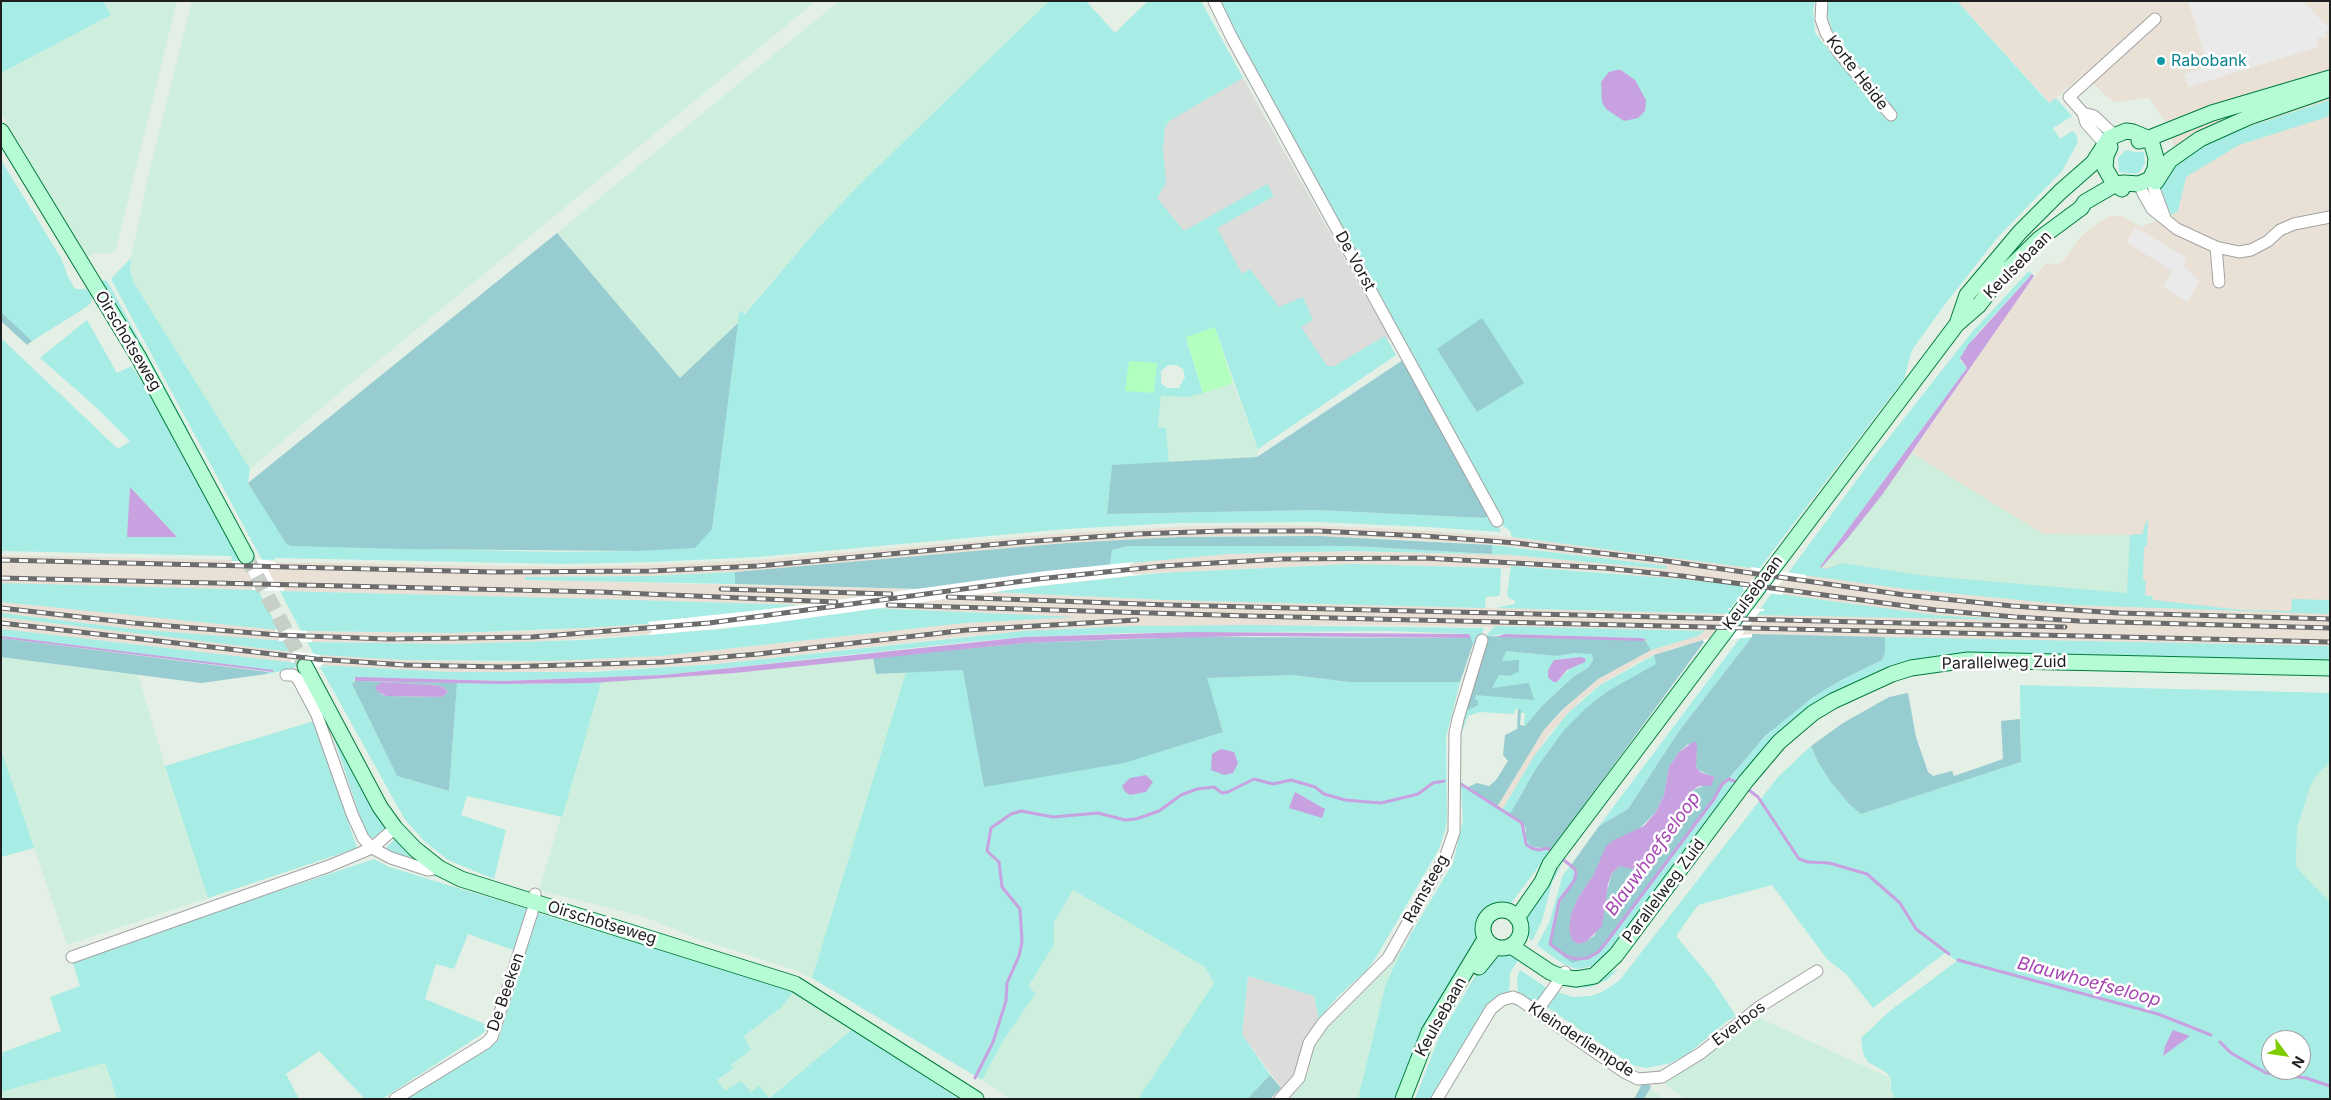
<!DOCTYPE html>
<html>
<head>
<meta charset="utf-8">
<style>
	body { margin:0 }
	#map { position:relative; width:2331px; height:1100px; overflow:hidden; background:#e4f0e5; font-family:Inter,sans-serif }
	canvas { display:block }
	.frame { position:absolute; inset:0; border:2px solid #1e1e1e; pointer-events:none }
	.north { position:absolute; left:2261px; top:1030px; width:50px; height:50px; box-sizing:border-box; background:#fff; border:1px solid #a5a5a5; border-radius:50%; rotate:121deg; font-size:14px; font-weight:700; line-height:20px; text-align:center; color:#1e1e1e }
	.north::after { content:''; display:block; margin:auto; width:18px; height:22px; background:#7fcd00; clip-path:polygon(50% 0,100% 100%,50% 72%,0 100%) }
</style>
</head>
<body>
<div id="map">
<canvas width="2331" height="1100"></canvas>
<div class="frame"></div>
<div class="north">N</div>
</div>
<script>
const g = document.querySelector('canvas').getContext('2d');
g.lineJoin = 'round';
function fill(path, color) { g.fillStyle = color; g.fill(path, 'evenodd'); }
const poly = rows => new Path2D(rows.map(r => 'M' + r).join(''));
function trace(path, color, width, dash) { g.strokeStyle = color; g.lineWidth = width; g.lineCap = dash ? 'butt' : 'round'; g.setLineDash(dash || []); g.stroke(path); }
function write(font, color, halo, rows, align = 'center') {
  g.font = font + ' Inter,sans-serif'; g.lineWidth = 5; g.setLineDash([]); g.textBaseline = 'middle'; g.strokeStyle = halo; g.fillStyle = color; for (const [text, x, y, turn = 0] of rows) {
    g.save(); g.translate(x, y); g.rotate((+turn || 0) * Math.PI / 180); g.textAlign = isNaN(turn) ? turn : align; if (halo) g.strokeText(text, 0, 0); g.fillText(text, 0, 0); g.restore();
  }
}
fill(poly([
	[1243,78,1376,315,1391,338,1322,378,1145,200,1155,116],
	[1248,976,1314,996,1319,1019,1306,1041,1297,1075,1284,1092,1242,1034]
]), '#dcdcdb');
fill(poly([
	[1957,1,2330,1,2330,657,1741,635,1760,611,1764,609,1760,609,1772,593,1782,594,1774,591,1786,576,1799,578,1806,575,1912,453,2029,283,2047,263,2057,264,2063,261,2078,240,2092,227,2109,216,2122,216,2141,227,2178,211,2186,177,2164,120,2149,98,2115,102,2107,97,2084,74,2050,103],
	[1273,525,1382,528,1501,536,1751,567,1751,570,1760,572,1748,587,1604,572,1511,566,1510,568,1352,564,1130,574,1130,564,1162,559,1227,554,1352,551,1511,555,1666,569,1666,566,1500,545,1380,538,1273,535,1178,537,1067,543,758,571,651,576,525,577,525,580,910,589,800,605,284,591,284,588,277,588,265,564,275,564,276,562,565,567,651,565,758,560,1067,533,1178,527],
	[1,555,232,560,233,563,244,564,296,661,291,660,291,662,265,660,1,629],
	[988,592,1168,600,1728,614,1709,639,1671,649,1640,661,1600,685,1583,698,1548,735,1502,810,1497,807,1530,751,1543,731,1579,694,1598,679,1638,655,1672,642,1698,636,1705,631,1370,625,1079,628,967,636,717,664,550,673,449,672,355,668,323,665,323,663,318,663,315,656,320,654,404,660,501,662,592,659,716,650,965,623,1067,617,872,608],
	[651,624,652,634,533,642,452,644,312,642,312,640,305,639,301,633,307,634,307,631,452,633,532,631]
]), '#e9e1d6');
fill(poly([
	[103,1,177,1,116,249,111,253,96,253,86,258,1,113,1,73,111,15],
	[192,1,816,1,344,389,250,469,134,283,130,271,131,258,148,177],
	[839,1,1049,1,859,185,819,227,744,314,739,312,738,323,680,378,557,233],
	[1233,383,1259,451,1257,457,1169,462,1166,428,1158,427,1161,395,1187,397],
	[1912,453,2043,534,2130,535,2127,593,1927,576,1842,563,1821,568,1882,495],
	[1,657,138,675,165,766,208,898,67,945,1,750],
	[873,658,876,674,906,672,812,978,795,970,696,938,645,917,539,890,602,680,735,673],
	[2330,762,2330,902,2296,867,2297,828,2310,787,2315,777],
	[1072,890,1205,967,1214,983,1138,1099,1010,1099,982,1080,1004,1039,1035,993,1028,988,1054,945,1054,922],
	[1406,944,1386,983,1358,1099,1290,1099,1308,1075,1314,1049,1330,1022],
	[794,991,853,1029,768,1098,751,1092,725,1092,717,1080,733,1070,731,1065,751,1050,744,1036,781,1008],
	[1755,1016,1890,1078,1891,1089,1895,1099,1685,1099,1666,1086,1666,1081],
	[105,1063,117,1099,1,1099,1,1092],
	[1651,1087,1652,1090,1664,1099,1644,1099]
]), '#ceefdd');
fill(poly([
	[1,1,103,1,111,15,1,73],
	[1049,1,1086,1,1115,33,1148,1,1201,1,1243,78,1169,121,1165,128,1163,149,1166,183,1157,198,1184,231,1267,184,1274,196,1217,228,1242,274,1250,269,1279,307,1303,297,1313,320,1301,327,1327,366,1334,366,1385,336,1396,355,1258,449,1215,328,1186,338,1203,393,1187,397,1161,396,1158,427,1166,428,1169,462,1112,466,1107,514,1316,510,1485,518,1490,513,1501,532,1427,527,1318,522,1177,523,1066,529,758,557,651,562,565,564,276,558,274,560,262,560,111,279,131,258,130,271,134,283,250,469,248,483,290,546,558,552,639,551,712,529,739,311,745,314,819,227,859,185],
	[1168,365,1176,365,1183,369,1185,377,1179,388,1167,388,1161,383,1161,371],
	[1220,1,1815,1,1813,9,1815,33,1887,121,1896,113,1832,30,1826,10,1827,1,1957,1,2049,103,2056,98,2072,116,2053,128,2060,139,2072,131,2076,134,2078,142,2062,171,1997,238,1943,307,1912,350,1904,379,1759,569,1512,537,1510,531,1501,524,1407,351,1354,248,1242,47],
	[2330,100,2330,116,2239,145,2186,177,2178,211,2171,215,2160,187,2166,170,2217,137],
	[2126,150,2135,152,2144,152,2145,163,2140,172,2136,174,2119,172,2118,158],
	[1,160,61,258,68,277,75,289,86,289,91,295,92,301,88,306,32,341,1,312],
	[2029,271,2032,274,1976,335,1960,360,1967,368,1820,567,1825,569,1842,563,1927,576,2127,593,2130,535,2142,534,2148,517,2147,546,2144,547,2143,580,2146,581,2145,595,2152,596,2153,600,2242,610,2291,611,2292,599,2330,600,2330,614,2072,605,1906,589,1788,573,1876,454,1972,332],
	[100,280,107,281,111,288,189,431,185,433],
	[87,320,117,373,132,366,176,438,242,561,232,561,231,556,1,551,1,338,118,449,130,441,98,409,40,358],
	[130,487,177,537,128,537],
	[1279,545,1352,546,1491,554,1492,545,1667,566,1666,569,1511,555,1352,551,1227,554,1110,565,1112,550,1128,546],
	[1352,564,1501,568,1500,594,1498,596,1486,597,1485,608,1168,600,988,592,1160,573],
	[1511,566,1679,579,1743,586,1743,589,1745,589,1731,608,1728,608,1731,610,1728,614,1496,608,1515,604,1515,600,1510,599,1507,594],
	[735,572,735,584,525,580,525,577,651,576],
	[1,583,258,590,279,630,1,602],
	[280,591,600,599,800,605,647,624,584,628,452,633,307,631,301,631],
	[1772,593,1935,615,2014,620,1757,615,1764,609,1760,609],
	[872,608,1076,617,965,623,661,656,549,661,404,660,320,655,314,654,307,642,452,644,584,640,723,629],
	[1,613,133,629,285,641,292,652,1,617],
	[1251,625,1484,628,1478,646,1473,644,1469,634,1389,631,1126,633,1025,637,968,642,663,675,502,681,355,677,353,684,354,688,397,776,449,791,457,683,549,684,602,680,562,817,467,796,461,815,506,830,494,879,448,860,423,840,404,818,319,665,449,672,593,672,717,664,1024,631,1130,626],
	[1495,626,1705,631,1698,636,1651,650,1645,639,1641,638,1505,634,1486,636],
	[1,629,297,663,298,664,291,671,286,670,267,674,268,672,273,671,1,636],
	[1752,637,1679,731,1628,809,1599,826,1740,638],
	[1885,637,2330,646,2330,664,1968,655,1821,702,1613,953,1596,966,1576,969,1560,962,1537,945,1549,923,1563,875,1571,865,1576,873,1573,882,1564,891,1599,954,1713,799,1755,747,1778,724,1813,697,1843,679,1882,660,1885,653],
	[1505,651,1557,656,1574,653,1592,653,1593,660,1589,667,1573,677,1544,704,1525,726,1524,726,1525,713,1521,713,1521,710,1515,709,1514,714,1480,712,1468,716,1462,732,1457,729,1464,706,1475,700,1475,695,1487,695,1509,687,1491,688,1499,675,1510,676,1502,661],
	[1581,657,1557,682,1551,681,1554,660],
	[1654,655,1657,664,1608,691,1576,718,1549,750,1518,799,1518,819,1524,825,1526,834,1539,849,1551,850,1512,902,1494,905,1482,915,1478,924,1479,938,1401,1099,1358,1099,1386,983,1410,935,1453,863,1463,820,1461,785,1502,810,1534,756,1567,714,1600,685],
	[964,670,984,787,1223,731,1206,678,1293,675,1349,682,1460,682,1446,737,1447,818,1445,831,1439,849,1375,959,1367,970,1338,996,1319,1019,1314,996,1248,976,1242,1034,1270,1075,1247,1099,1138,1099,1214,983,1205,967,1073,890,1054,922,1054,945,1028,987,1036,993,1004,1039,982,1080,812,978,906,672],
	[2020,685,2330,693,2330,762,2315,777,2310,787,2297,828,2296,867,2330,902,2330,1099,1895,1099,1891,1089,1891,1079,1887,1073,1868,1062,1863,1053,1861,1038,1891,1010,1957,961,1945,953,1873,1008,1847,975,1827,959,1772,885,1698,905,1676,936,1711,978,1736,1016,1727,1021,1689,1053,1671,1063,1646,1068,1632,1065,1544,1005,1554,991,1573,997,1591,996,1602,992,1619,981,1778,777,1811,746,1818,762,1830,781,1849,804,1861,814,2021,762],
	[2271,1040,2301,1040,2301,1070,2271,1070],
	[314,721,357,848,208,898,165,766],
	[332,733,385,823,384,831,375,838,367,837],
	[1,750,34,848,1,857],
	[394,840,397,841,416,863,383,851],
	[374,859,389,867,527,909,513,950,468,934,454,969,436,964,425,999,487,1025,486,1030,482,1034,382,1099,365,1099,319,1051,286,1074,299,1099,117,1099,105,1063,1,1092,1,1053,61,1031,50,997,80,986,72,960],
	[1564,860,1552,883,1542,921,1532,941,1527,936,1525,920,1531,904],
	[538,913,794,991,781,1008,744,1036,751,1050,731,1065,733,1069,717,1080,725,1091,741,1081,751,1092,759,1086,769,1098,853,1029,959,1099,406,1099,498,1041],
	[1511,951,1522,954,1510,973,1509,996,1500,998,1433,1099,1415,1099,1439,1037,1477,973,1499,952],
	[1619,969,1607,980,1590,987,1575,988,1559,985,1596,979],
	[1520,970,1547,988,1537,1003,1518,996,1517,977]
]), '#a7ece5');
fill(poly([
	[557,233,680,378,738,323,712,529,695,548,639,551,403,549,290,546,286,543,248,483],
	[1,312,32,341,27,345,1,321],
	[1482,318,1524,383,1477,412,1437,349],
	[1406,358,1490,513,1485,518,1316,510,1107,514,1112,465,1257,457],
	[1318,536,1492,545,1492,554,1352,546,1128,546,1112,550,1110,565,920,589,735,584,735,572,1067,543,1178,537],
	[1752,634,1885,637,1885,653,1882,660,1843,679,1813,697,1765,736,1731,776,1599,954,1572,963,1552,947,1552,931,1561,897,1573,882,1576,874,1571,865,1599,826,1628,809,1679,731,1752,637],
	[1688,744,1697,753,1695,764,1698,770,1714,777,1703,786,1693,790,1681,807,1656,857,1620,866,1612,873,1595,935,1586,942,1578,944,1571,914,1578,898,1594,874,1656,812,1664,795,1669,767,1679,752],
	[1486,636,1645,640,1651,650,1598,679,1562,710,1543,731,1497,807,1466,788,1477,783,1489,786,1496,780,1508,761,1503,755,1505,735,1517,729,1518,709,1521,710,1520,725,1525,726,1544,704,1573,677,1589,667,1593,660,1592,654,1574,653,1557,656,1506,651,1502,661,1519,660,1519,671,1510,676,1499,675,1492,688,1529,683,1534,700,1476,695,1475,700,1478,700,1478,705,1468,710,1464,706],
	[1191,637,1471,638,1473,644,1460,682,1349,682,1293,675,1207,678,1223,732,1124,763,984,787,963,670,876,674,873,658,1024,643],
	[1,638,268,672,267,674,201,683,1,657],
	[1703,640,1704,642,1551,850,1531,846,1526,838,1526,829,1522,822,1510,814,1537,767,1564,730,1586,708,1608,691,1656,664,1654,655],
	[355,681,457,683,449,791,397,776,354,688,352,684],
	[382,682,433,685,444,687,448,692,442,697,386,696,381,694],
	[1908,693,1916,737,1928,772,1933,776,1952,771,1954,776,2003,759,2001,721,2020,719,2021,762,1861,814,1849,804,1830,781,1818,762,1811,746,1843,723,1889,697],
	[1270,1075,1281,1088,1270,1099,1247,1099],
	[1643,1082,1648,1083,1651,1087,1644,1099,1634,1099]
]), '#97ccd1');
fill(poly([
	[1215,327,1233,383,1203,393,1186,337],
	[1129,361,1157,363,1154,393,1125,391]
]), '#b3ffc0');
fill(poly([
	[2188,1,2303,1,2330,29,2325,33,2327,36,2316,39,2318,47,2188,87,2184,74,2208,66],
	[2135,227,2187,258,2183,265,2200,281,2187,302,2163,287,2172,271,2126,242]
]), '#eaeaea');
fill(poly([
	[1616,70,1621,70,1635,80,1646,100,1645,111,1638,118,1624,121,1606,109,1602,102,1601,82,1609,72],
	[2032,274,2034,276,1882,495,1848,538,1821,568,1820,567,1967,368,1960,358,1968,345],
	[130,487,177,537,127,537],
	[1191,632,1469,634,1471,638,1252,636,1125,639,1024,643,735,673,592,683,502,684,355,681,355,677,360,677,502,681,663,675,1025,637],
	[1505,634,1641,638,1646,639,1644,641,1496,637],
	[1,636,273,670,273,672,1,638],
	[1581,657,1586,659,1585,662,1567,670,1557,682,1553,682,1548,677,1548,670,1554,660],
	[382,682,433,685,444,687,448,692,442,697,386,696,377,691,375,687],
	[1693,742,1696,742,1697,747,1696,767,1700,772,1715,777,1711,786,1699,786,1693,790,1681,807,1656,857,1633,869,1620,866,1612,873,1608,884,1602,926,1586,942,1578,944,1572,940,1569,930,1571,914,1578,898,1594,874,1606,846,1614,840,1644,826,1656,812,1664,795,1669,767,1679,752],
	[1221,749,1234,752,1238,763,1233,773,1224,775,1211,770,1212,754],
	[1146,775,1153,782,1146,792,1130,795,1125,792,1122,786,1130,778],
	[1295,792,1325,809,1322,818,1289,808],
	[2173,1030,2190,1036,2163,1056,2165,1046]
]), '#c8a2e0');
fill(poly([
	[241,559,274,560,264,561,276,562,276,564,265,564,277,588,284,588,284,591,252,590,252,587,256,587,244,564,232,563,232,561,242,561],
	[1134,562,1130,564,1130,569,1131,574,1136,575,1038,586,765,624,648,635,652,633,652,626,647,622,780,608,1046,571],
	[1751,567,1806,575,1806,578,1786,576,1774,591,1783,592,1782,595,1743,589,1743,586,1748,587,1759,572,1751,569],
	[1728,608,1764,609,1764,611,1760,611,1742,635,1752,634,1752,637,1704,642,1703,640,1709,639,1730,611],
	[279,629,307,631,307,634,302,634,305,639,312,640,312,642,279,641,279,638,284,638,281,633,275,632,275,630],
	[291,651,320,655,320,657,315,657,318,663,324,663,320,666,331,668,296,664,297,663,291,662,291,660,296,660,293,654,286,654]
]), '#fff');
trace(poly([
	[1461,784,1522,823,1526,844,1531,848,1539,850,1547,848,1553,852],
	[1746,788,1758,797,1799,859,1808,862,1829,863,1867,874,1900,903,1916,929,1949,954],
	[1560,857,1575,869,1576,874,1574,881,1559,901,1550,944,1566,956,1576,959,1588,958,1598,952,1605,944,1714,799,1722,784,1729,779,1739,783],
	[1958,960,2158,1014,2211,1035],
	[2220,1042,2231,1053,2266,1073,2306,1078,2330,1086],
	[975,1078,993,1042,1006,1001,1007,983,1019,956,1022,942,1020,909,1002,887,999,862,987,851,991,828,1011,814,1021,811,1053,817,1098,813,1125,820,1136,819,1159,811,1181,795,1197,789,1214,787,1222,793,1228,792,1254,779,1273,784,1291,780,1315,787,1324,794,1345,800,1381,803,1418,794,1433,783,1444,781]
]), '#c8a2e0', 3);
trace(poly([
	[246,556,305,666]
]), '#c6d0c7', 15, [15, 8]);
const street = poly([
	[1214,1,1232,38,1497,521],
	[1822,1,1821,19,1826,33,1839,53,1891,115],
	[2083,113,2094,116,2113,134],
	[2104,143,2086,123,2083,113,2069,97,2155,19],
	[2153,186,2165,218],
	[2142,191,2152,209,2177,229,2216,247,2239,252,2251,250,2268,241,2280,230,2294,224,2330,217],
	[2216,247,2219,282],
	[286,675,293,675,298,679,317,715,352,814,363,838,372,848,391,858,428,870,439,868],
	[72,957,329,866,372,848,395,828],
	[1537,1011,1565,972],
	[395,1099,486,1043,492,1037,535,903,535,894],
	[1280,1099,1299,1078,1309,1043,1323,1023,1388,958,1446,855,1454,832,1455,733,1458,719,1482,640],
	[1437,1099,1491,1009,1502,1000,1513,997,1520,1000,1624,1072,1638,1079,1662,1077,1701,1053,1759,1007,1817,971]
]);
const secondary = poly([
	[1,131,139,358,246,556],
	[2139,141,2147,139,2212,113,2330,78],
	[2110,147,2106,156,2105,168,2113,182,2122,189],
	[2156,182,2170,160,2200,139,2249,117,2330,89],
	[305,666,380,807,395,828,415,849,439,868,461,879,795,984,976,1099],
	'1483 929a19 19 0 1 1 38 0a19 19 0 1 1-38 0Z',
	[1517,918,1542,882,1550,864,1957,324,1979,305,2000,277,2039,239,2081,208,2085,202,2116,184,2124,183,2139,184,2150,179,2155,169,2156,158,2152,144,2145,137,2133,132,2126,131,2109,138,2093,163,2060,192,2020,232,1967,295,1957,324],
	[1511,946,1550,972,1562,977,1576,979,1594,976,1616,955,1746,781,1779,742,1813,713,1833,701,1892,674,1911,668,1968,660,2330,668],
	[1479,967,1495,947],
	[1403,1099,1429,1032,1485,939]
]);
trace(street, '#a2a2a2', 13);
trace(secondary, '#007b3c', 17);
trace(street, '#fff', 11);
trace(secondary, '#b5fcd4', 15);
const rail = poly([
	[1,560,494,572,651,571,758,566,1021,542,1137,534,1223,531,1318,531,1424,536,1516,543,1659,560,1905,595,2012,606,2119,613,2330,619],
	[1,578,600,592,836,602],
	[721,589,891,594],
	[948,597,1168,605,2065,627],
	[888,605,1250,616,2330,642],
	[1,608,133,623,278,635,387,639,532,637,709,623,1038,579,1163,566,1281,559,1424,558,1605,568,1682,576,1936,610,2015,617,2079,621,2330,628],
	[1,623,316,659,405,665,502,667,663,662,758,654,967,630,1137,620]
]);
trace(rail, '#6c6c6c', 5);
trace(rail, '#fff', 3, [9]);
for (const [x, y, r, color] of [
	[2161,61,5,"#0f9aa8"]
]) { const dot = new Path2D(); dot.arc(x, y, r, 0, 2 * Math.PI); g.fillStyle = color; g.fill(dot); trace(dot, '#fff', 2); }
write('16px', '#0d838f', '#fff', [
	["Rabobank",2171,61]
], 'left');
write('16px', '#1e1e1e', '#fff', [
	["Korte Heide",1857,73,52],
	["De Vorst",1355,261,61],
	["Keulsebaan",2018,265,-45],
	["Oirschotseweg",128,341,59],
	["Keulsebaan",1753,593,-53],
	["Parallelweg Zuid",2004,663,-1],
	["Ramsteeg",1426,889,-61],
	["Parallelweg Zuid",1664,891,-53],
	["Oirschotseweg",602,923,17],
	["De Beeken",506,992,-71],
	["Keulsebaan",1441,1017,-61],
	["Everbos",1739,1024,-37],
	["Kleinderliempde",1581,1040,33]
]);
write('italic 18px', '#a646b3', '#fff', [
	["Blauwhoefseloop",1653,854,-54],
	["Blauwhoefseloop",2089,982,15]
]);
</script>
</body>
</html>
